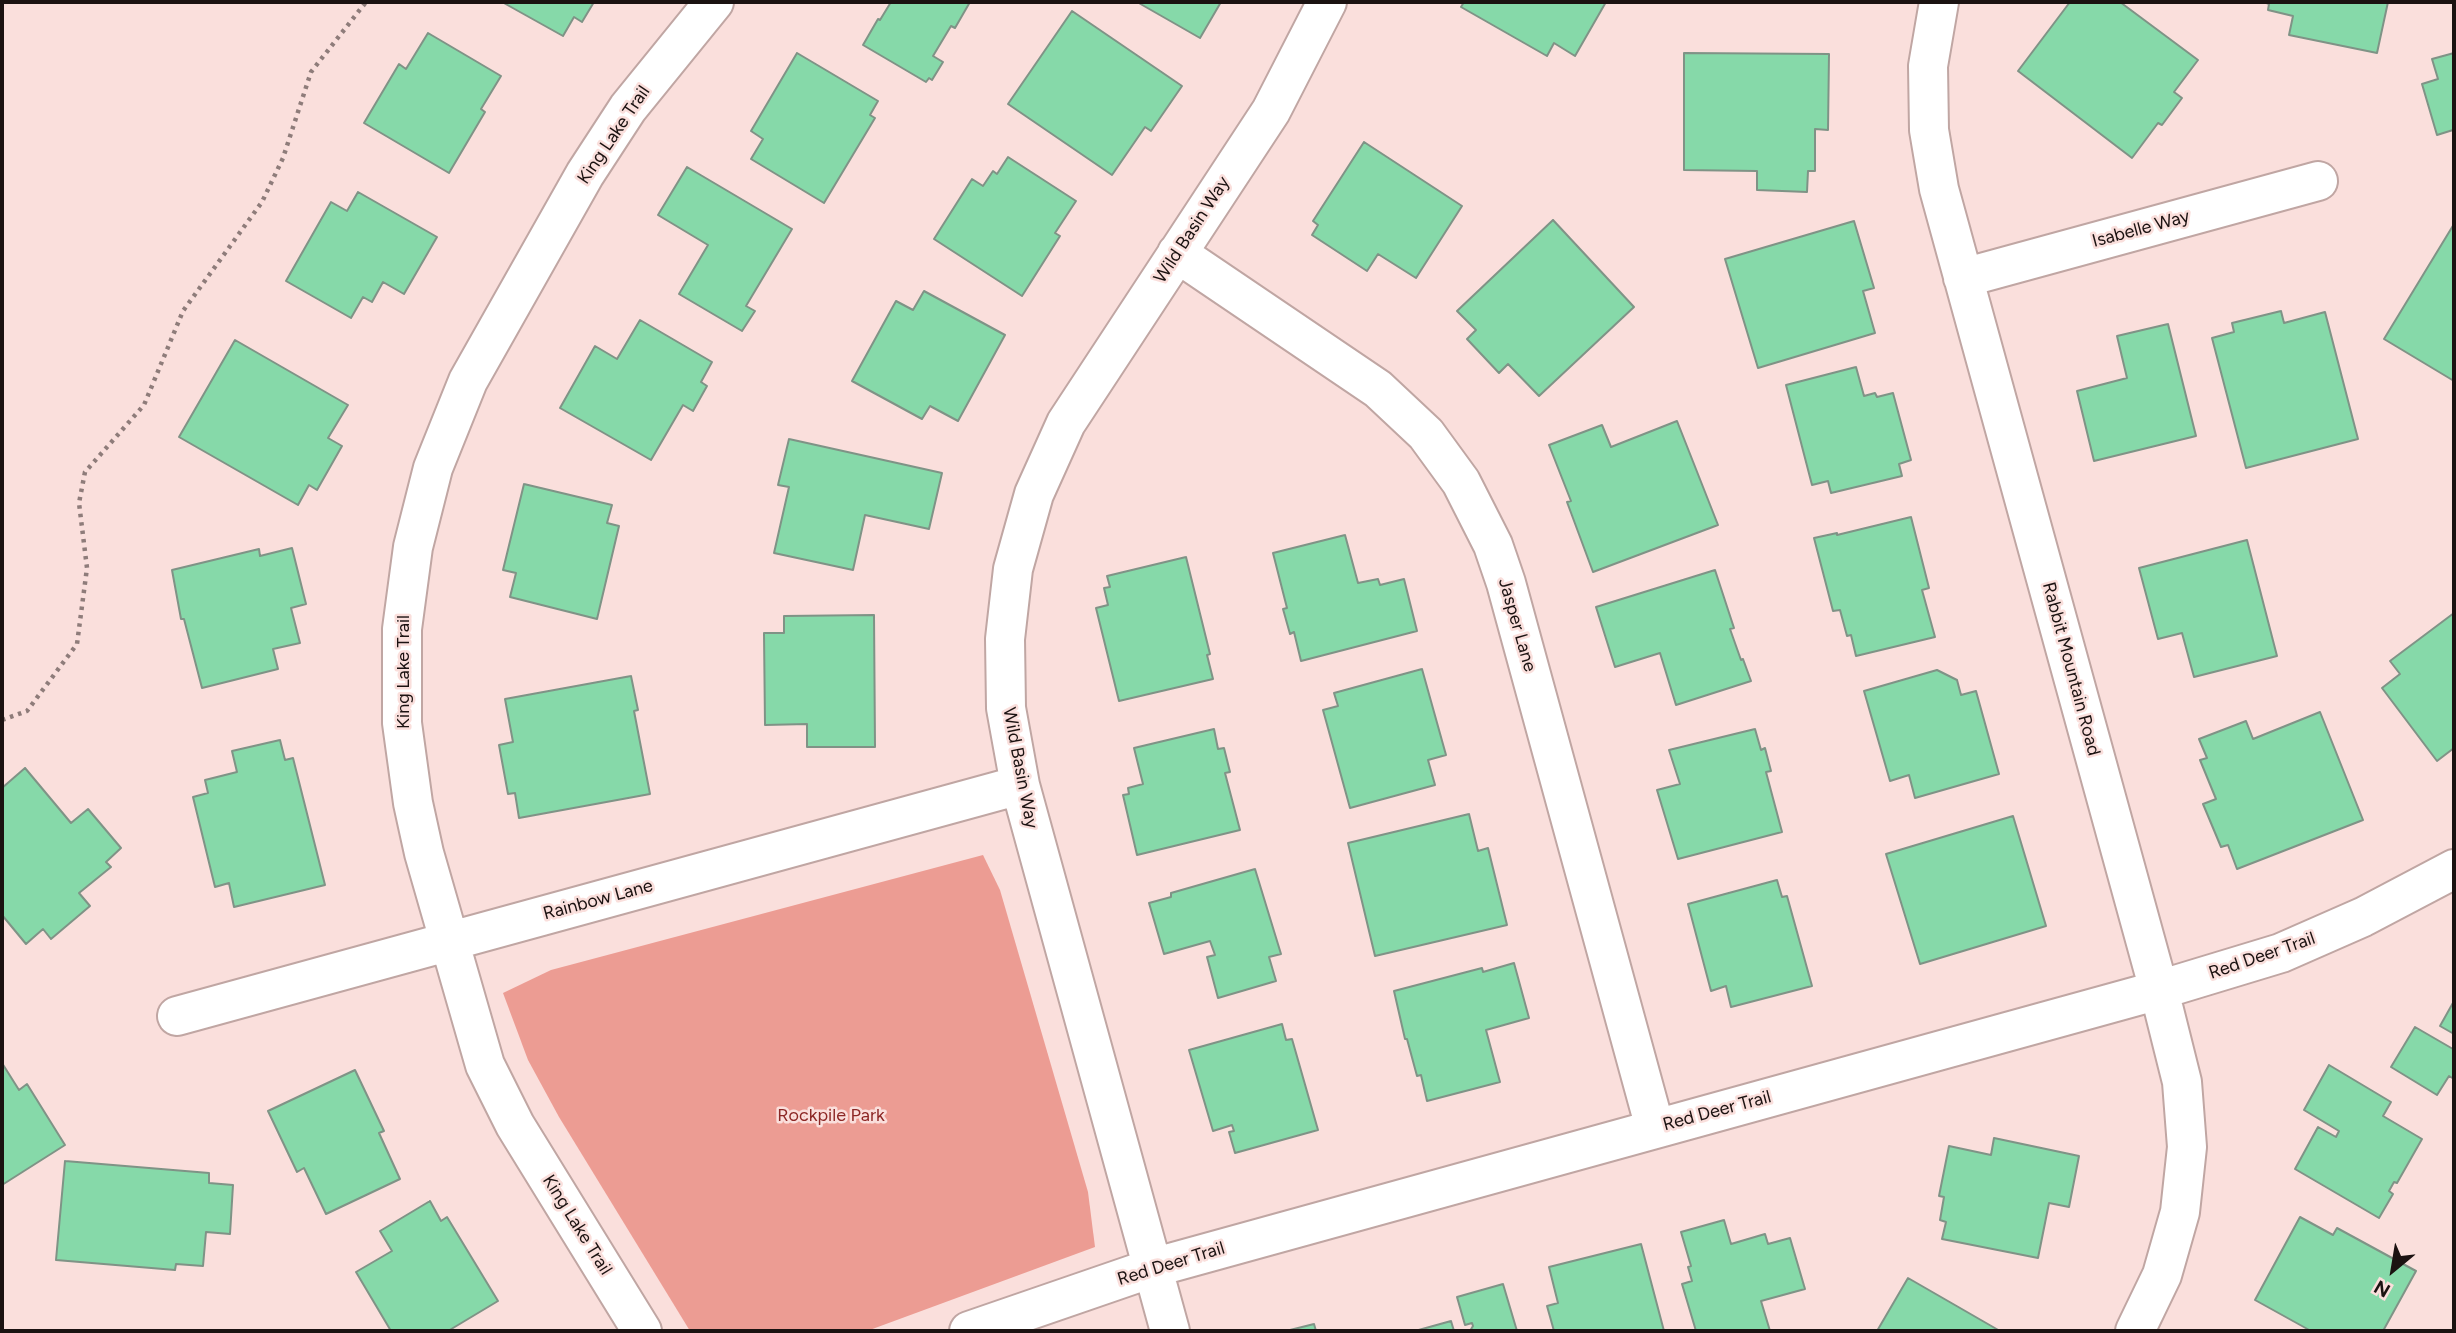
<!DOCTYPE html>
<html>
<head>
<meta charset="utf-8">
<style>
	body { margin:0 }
	#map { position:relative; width:2456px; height:1333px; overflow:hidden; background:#fadfdc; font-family:Figtree,sans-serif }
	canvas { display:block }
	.frame { position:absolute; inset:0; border:4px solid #1b1211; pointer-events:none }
	.north { position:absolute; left:2358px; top:1235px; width:70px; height:70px; -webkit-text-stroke:5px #fadfdc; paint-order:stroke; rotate:210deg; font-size:19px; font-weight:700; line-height:28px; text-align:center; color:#1b1211 }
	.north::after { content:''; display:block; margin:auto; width:24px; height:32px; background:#1b1211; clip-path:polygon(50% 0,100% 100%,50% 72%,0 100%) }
</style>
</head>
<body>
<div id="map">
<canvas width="2456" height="1333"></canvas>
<div class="frame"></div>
<div class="north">N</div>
</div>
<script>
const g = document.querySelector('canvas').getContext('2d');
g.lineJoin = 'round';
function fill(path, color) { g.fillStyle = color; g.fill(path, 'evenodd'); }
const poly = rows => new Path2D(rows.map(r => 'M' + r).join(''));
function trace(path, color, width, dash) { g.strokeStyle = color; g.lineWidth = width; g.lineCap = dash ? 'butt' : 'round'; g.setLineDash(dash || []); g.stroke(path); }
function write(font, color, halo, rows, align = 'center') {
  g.font = font + ' Figtree,sans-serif'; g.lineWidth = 5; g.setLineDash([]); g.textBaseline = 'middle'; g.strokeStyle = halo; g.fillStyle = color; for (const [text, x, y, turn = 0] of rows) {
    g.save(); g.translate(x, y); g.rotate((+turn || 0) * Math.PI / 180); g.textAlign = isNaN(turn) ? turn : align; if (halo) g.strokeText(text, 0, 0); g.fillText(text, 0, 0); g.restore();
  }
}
fill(poly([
	[983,855,1000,890,1088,1192,1095,1247,867,1331,690,1331,559,1117,528,1060,503,993,551,970]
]), '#ec9c93');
const building = poly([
	[502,2,594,2,582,22,574,17,563,36,502,2],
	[891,2,970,2,955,28,951,26,933,56,943,62,932,80,929,78,926,82,863,45,878,19,880,20,891,2],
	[1137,2,1221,2,1200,38,1137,2],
	[1464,2,1606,2,1575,56,1554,43,1547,56,1461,7,1464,2],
	[2070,2,2120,2,2198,60,2174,92,2182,98,2162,125,2158,123,2132,158,2018,71,2070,2],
	[2264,2,2388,2,2377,53,2289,35,2293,16,2268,10,2269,4,2264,2],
	[1072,11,1182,86,1151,131,1145,127,1112,175,1008,104,1072,11],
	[428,33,501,76,481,109,485,112,449,173,364,123,399,64,406,69,428,33],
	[797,53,878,101,870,115,875,118,824,203,751,159,763,139,751,131,797,53],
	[1684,53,1829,54,1828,130,1815,129,1815,171,1808,171,1807,192,1757,190,1757,171,1684,170,1684,53],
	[2454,53,2454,134,2453,130,2437,135,2422,84,2438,79,2432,59,2454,53],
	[1364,142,1462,206,1416,278,1378,254,1367,271,1312,235,1318,225,1313,221,1364,142],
	[1008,157,1076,201,1055,233,1060,236,1022,296,934,239,972,179,983,186,993,171,997,174,1008,157],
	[687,167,792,229,746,306,755,311,742,331,679,294,708,245,658,215,687,167],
	[358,192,437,237,404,294,383,282,372,302,363,297,351,318,286,281,331,202,347,211,358,192],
	[1553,220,1634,307,1539,396,1508,364,1499,373,1467,339,1476,330,1457,311,1553,220],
	[1854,221,1874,288,1863,291,1875,333,1758,368,1725,259,1854,221],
	[2454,224,2454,381,2384,339,2454,224],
	[924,291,1005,335,958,421,930,406,922,419,852,381,896,301,913,310,924,291],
	[2281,311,2284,323,2325,312,2358,439,2246,468,2212,338,2234,332,2232,323,2281,311],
	[640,320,712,362,701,382,707,386,693,411,683,405,651,460,560,408,595,346,617,359,640,320],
	[2168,324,2196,436,2094,461,2077,391,2127,378,2117,336,2168,324],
	[235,340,348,405,328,438,342,446,317,490,309,485,298,505,179,437,235,340],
	[1856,367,1864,396,1875,393,1877,397,1893,393,1911,460,1899,464,1902,476,1831,493,1828,481,1812,485,1786,385,1856,367],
	[1677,421,1718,525,1593,572,1567,502,1571,501,1549,445,1602,425,1611,447,1677,421],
	[789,439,942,473,929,529,865,515,853,570,774,553,789,487,778,485,789,439],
	[524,484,612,505,607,523,619,526,597,619,510,597,516,573,503,570,524,484],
	[1911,517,1929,588,1922,590,1935,637,1856,656,1851,635,1847,636,1840,610,1833,611,1814,538,1837,533,1837,535,1911,517],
	[1345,535,1358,583,1378,579,1380,585,1404,579,1417,631,1301,661,1294,632,1290,634,1283,609,1287,608,1273,553,1345,535],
	[2247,540,2277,656,2194,677,2182,633,2158,639,2139,568,2247,540],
	[292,548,306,604,291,608,300,643,273,649,278,669,202,688,184,619,181,619,172,570,259,549,260,556,292,548],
	[1186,557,1210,654,1207,655,1213,679,1119,701,1096,608,1108,605,1104,588,1110,587,1107,576,1186,557],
	[1715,570,1734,628,1730,629,1741,660,1743,659,1751,681,1676,705,1660,653,1615,667,1596,607,1715,570],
	[2454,613,2454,748,2437,761,2382,688,2400,674,2390,661,2454,613],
	[874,615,875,747,807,747,807,724,765,725,764,633,784,633,784,616,874,615],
	[1422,669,1446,755,1428,760,1435,785,1350,808,1323,710,1338,706,1334,693,1422,669],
	[1937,670,1957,680,1961,695,1976,691,1999,774,1915,798,1909,775,1890,781,1864,691,1937,670],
	[631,676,638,710,634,711,650,794,519,818,515,793,508,794,499,745,513,742,505,699,631,676],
	[2320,712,2363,820,2237,869,2228,845,2221,847,2203,804,2216,799,2200,760,2207,758,2199,739,2246,721,2253,739,2320,712],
	[1214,729,1218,749,1224,748,1230,772,1225,773,1240,830,1137,855,1123,795,1129,794,1128,788,1143,784,1134,748,1214,729],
	[1755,729,1761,750,1765,748,1771,771,1766,772,1782,832,1678,859,1657,790,1680,784,1669,750,1755,729],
	[280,740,285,760,293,758,325,885,234,907,229,883,215,887,193,797,208,793,205,780,237,772,232,751,280,740],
	[25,768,71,823,88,809,121,848,106,862,111,867,79,893,90,906,51,939,43,929,26,944,2,915,2,788,25,768],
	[1469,814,1478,851,1488,848,1507,925,1375,956,1348,843,1469,814],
	[2013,816,2046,926,1920,964,1886,854,2013,816],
	[1255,869,1281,954,1269,957,1276,981,1218,998,1207,957,1215,955,1210,941,1164,954,1149,903,1171,897,1171,893,1255,869],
	[1777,880,1782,897,1787,896,1812,986,1731,1007,1726,986,1711,991,1688,904,1777,880],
	[1514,963,1529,1018,1486,1030,1500,1082,1427,1101,1421,1075,1417,1076,1407,1039,1405,1039,1394,991,1482,968,1483,972,1514,963],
	[2454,1001,2454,1034,2440,1026,2454,1001],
	[1282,1024,1286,1040,1292,1039,1318,1130,1235,1153,1229,1132,1234,1131,1232,1125,1213,1131,1189,1050,1282,1024],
	[2415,1027,2453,1049,2454,1047,2454,1079,2449,1076,2437,1095,2391,1067,2415,1027],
	[2,1063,19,1090,27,1084,65,1145,2,1185,2,1063],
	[2329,1065,2391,1102,2383,1116,2422,1139,2397,1183,2394,1182,2389,1191,2393,1194,2379,1218,2295,1169,2318,1127,2336,1137,2339,1131,2304,1110,2329,1065],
	[355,1070,384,1131,379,1133,400,1179,326,1214,304,1168,297,1172,268,1111,355,1070],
	[1994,1138,2079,1156,2069,1207,2049,1203,2038,1258,1942,1239,1946,1222,1940,1220,1944,1197,1939,1196,1949,1146,1991,1155,1994,1138],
	[65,1161,209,1173,209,1183,233,1185,230,1234,206,1232,203,1266,176,1264,175,1270,56,1260,65,1161],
	[430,1201,441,1221,447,1217,498,1301,448,1331,391,1331,356,1272,392,1251,380,1231,430,1201],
	[2300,1217,2333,1235,2337,1228,2416,1271,2383,1331,2311,1331,2255,1300,2300,1217],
	[1724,1220,1731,1244,1765,1234,1768,1244,1790,1238,1805,1289,1761,1301,1770,1331,1696,1331,1682,1284,1692,1281,1688,1267,1691,1266,1681,1232,1724,1220],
	[1641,1244,1664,1331,1554,1331,1547,1306,1558,1303,1549,1267,1641,1244],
	[1908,1278,2000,1331,1877,1331,1908,1278],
	[1503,1284,1517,1331,1470,1331,1473,1326,1472,1323,1465,1325,1457,1297,1503,1284],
	[1451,1321,1454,1331,1415,1331,1451,1321],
	[1314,1324,1316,1331,1286,1331,1314,1324]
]);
fill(building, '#86d9a9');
trace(building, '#7f9386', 2);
const minor = poly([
	[1939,2,1928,66,1929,130,1939,189,2159,990,2182,1082,2187,1147,2180,1212,2162,1275,2135,1331],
	[1177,253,1378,389,1426,434,1461,482,1493,545,1506,583,1655,1128],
	[1963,278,2318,181],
	[177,1016,1020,785],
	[642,1331,515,1125,485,1065,424,853,413,803,402,723,402,629,413,547,433,468,468,381,585,174,628,108,714,2],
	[969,1331,1152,1268,2159,990,2281,953,2363,917,2454,869],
	[1170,1331,1020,785,1006,708,1005,639,1013,569,1034,494,1066,423,1271,111,1327,2]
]);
trace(minor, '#c0a6a3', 42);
trace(poly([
	[2,720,27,711,77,644,87,568,79,503,85,472,144,405,183,311,262,202,283,158,311,72,366,2]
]), '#8e7c7a', 4.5, [3.5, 5]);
trace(minor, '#fff', 38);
write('18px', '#1b1211', '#fadfdc', [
	["King Lake Trail",614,135,-56],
	["Isabelle Way",2141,229,-15],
	["Wild Basin Way",1192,230,-57],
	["Jasper Lane",1517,625,74],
	["Rabbit Mountain Road",2071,669,75],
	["King Lake Trail",404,672,-90],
	["Wild Basin Way",1020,768,79],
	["Rainbow Lane",598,900,-15],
	["Red Deer Trail",2262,956,-19],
	["Red Deer Trail",1717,1111,-15],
	["King Lake Trail",577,1225,58],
	["Red Deer Trail",1171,1264,-17]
]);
write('18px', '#8d2725', '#fadfdc', [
	["Rockpile Park",831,1116]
]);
</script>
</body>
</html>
